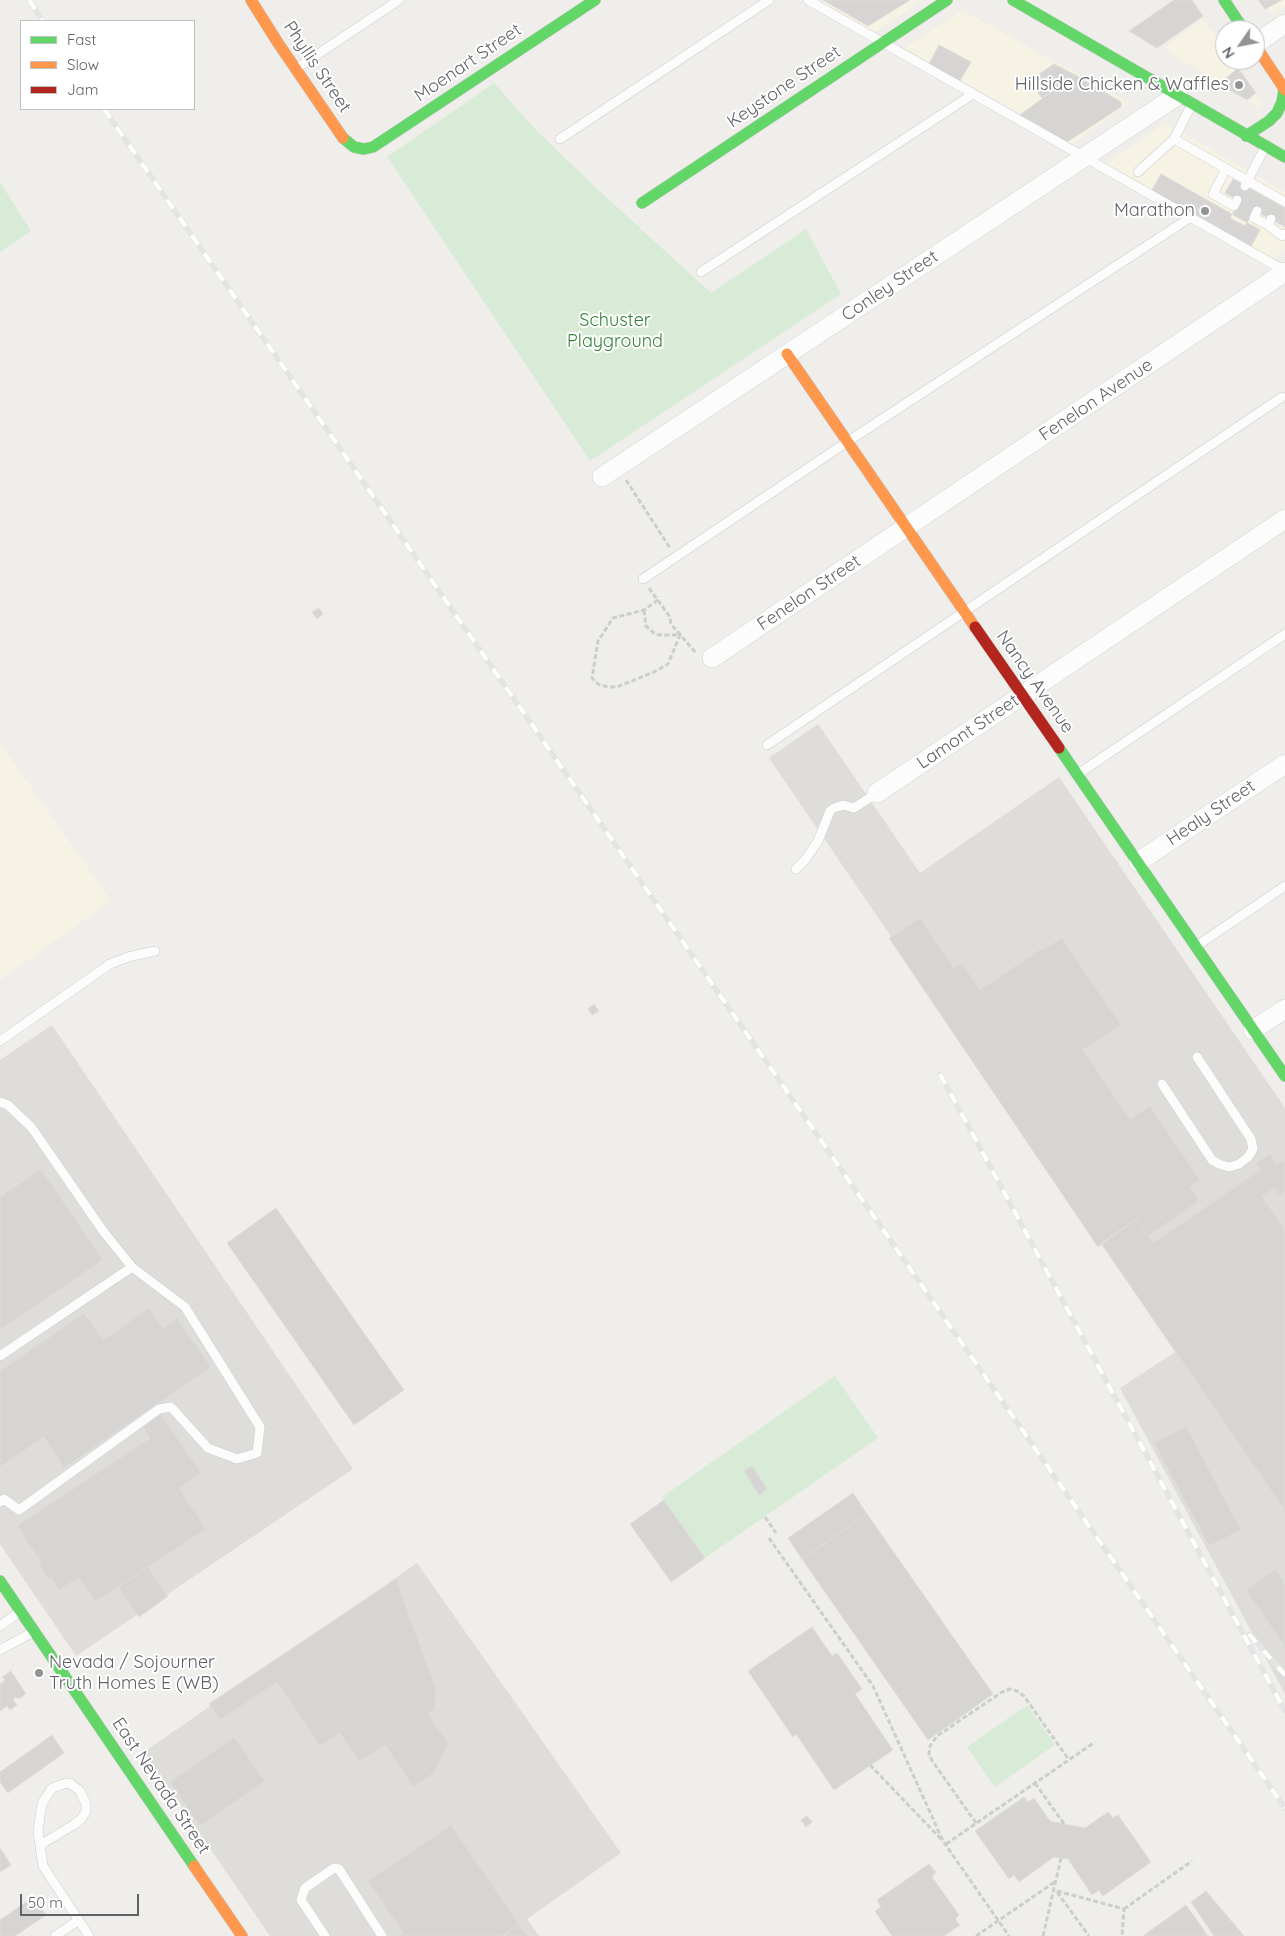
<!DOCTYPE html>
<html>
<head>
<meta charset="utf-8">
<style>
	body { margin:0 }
	#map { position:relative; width:1285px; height:1936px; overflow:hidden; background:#efeeea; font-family:Quicksand,sans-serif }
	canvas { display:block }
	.legend { position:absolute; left:20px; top:20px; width:175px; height:90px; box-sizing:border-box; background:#fff; border:1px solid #bfc1c3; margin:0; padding:6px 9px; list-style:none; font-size:15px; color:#5f6368 }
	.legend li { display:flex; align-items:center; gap:10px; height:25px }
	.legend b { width:25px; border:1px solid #bfc1c3 }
	.north { position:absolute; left:1215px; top:20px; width:50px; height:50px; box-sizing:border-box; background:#fff; border:1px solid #bfc1c3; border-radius:50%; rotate:237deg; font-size:14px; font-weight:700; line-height:20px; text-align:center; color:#5f6368 }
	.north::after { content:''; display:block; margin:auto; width:18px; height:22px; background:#919496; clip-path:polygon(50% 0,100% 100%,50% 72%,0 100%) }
	.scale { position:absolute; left:20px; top:1894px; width:119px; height:22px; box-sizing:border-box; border:2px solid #5f6368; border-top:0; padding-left:6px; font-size:15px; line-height:18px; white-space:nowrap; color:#5f6368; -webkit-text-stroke:4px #fff; paint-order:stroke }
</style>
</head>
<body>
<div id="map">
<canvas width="1285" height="1936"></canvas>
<ul class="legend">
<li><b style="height:6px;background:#63d668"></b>Fast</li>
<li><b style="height:6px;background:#ff974d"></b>Slow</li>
<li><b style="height:6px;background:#b3261e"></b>Jam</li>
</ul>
<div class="north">N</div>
<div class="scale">50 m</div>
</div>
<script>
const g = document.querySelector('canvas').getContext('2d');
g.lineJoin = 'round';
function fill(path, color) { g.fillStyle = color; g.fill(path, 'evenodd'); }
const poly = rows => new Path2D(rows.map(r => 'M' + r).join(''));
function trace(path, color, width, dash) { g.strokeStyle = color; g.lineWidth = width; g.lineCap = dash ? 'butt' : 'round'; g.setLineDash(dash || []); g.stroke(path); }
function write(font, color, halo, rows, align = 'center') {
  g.font = font + ' Quicksand,sans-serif'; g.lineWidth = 4; g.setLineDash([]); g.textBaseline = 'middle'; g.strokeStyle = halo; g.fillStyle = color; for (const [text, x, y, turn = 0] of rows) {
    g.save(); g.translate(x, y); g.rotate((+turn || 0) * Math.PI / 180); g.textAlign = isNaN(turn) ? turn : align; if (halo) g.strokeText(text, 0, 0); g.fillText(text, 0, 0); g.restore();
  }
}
fill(poly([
	[818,0,923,0,873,33],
	[1263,0,1285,0,1285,7,1273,15],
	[962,10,1129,103,1072,144,905,48],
	[1203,19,1225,50,1225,60,1232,60,1264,104,1258,108,1163,48],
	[1165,123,1285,192,1285,250,1273,259,1105,165],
	[0,743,111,901,0,980]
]), '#f7f3e4');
fill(poly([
	[818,724,920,873,1059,777,1285,1108,1285,1694,1120,1388,1175,1352,769,758],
	[52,1025,353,1469,76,1656,0,1544,0,1060],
	[417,1563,621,1853,527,1919,539,1936,270,1936,144,1752]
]), '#dfddda');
fill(poly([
	[494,83,535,129,593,185,711,293,806,229,841,294,590,461,387,157],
	[0,182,31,231,0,252],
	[835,1376,878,1438,705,1558,662,1497],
	[1027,1705,1055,1745,995,1787,967,1747]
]), '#d8ebd6');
const building = poly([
	[823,0,910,0,868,26,823,0],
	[1174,0,1192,0,1203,16,1157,48,1129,31,1174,0],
	[1258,0,1282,0,1265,9,1258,0],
	[939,45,971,62,960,81,929,64,939,45],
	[1054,64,1075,75,1042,98,1029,81,1054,64],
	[1238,68,1256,93,1247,100,1219,84,1238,68],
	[1075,75,1121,102,1121,107,1067,142,1017,117,1075,75],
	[1161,174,1260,230,1250,248,1151,192,1161,174],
	[1233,179,1285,208,1285,227,1254,210,1245,226,1230,218,1240,201,1225,193,1233,179],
	[319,608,323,614,317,619,312,612,319,608],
	[920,918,954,968,962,963,980,990,1039,950,1044,949,1062,938,1121,1025,1083,1050,1130,1119,1150,1106,1200,1180,1190,1187,1199,1201,1148,1236,1137,1219,1098,1247,889,938,920,918],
	[594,1004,599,1011,592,1015,588,1009,594,1004],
	[1270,1154,1277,1164,1285,1160,1285,1192,1280,1196,1274,1188,1262,1196,1285,1230,1285,1511,1101,1243,1137,1219,1153,1243,1260,1170,1256,1163,1270,1154],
	[41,1169,103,1260,0,1330,0,1197,41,1169],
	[276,1208,404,1390,354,1425,227,1243,276,1208],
	[149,1308,163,1328,177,1318,211,1367,64,1468,44,1437,0,1467,0,1371,84,1313,103,1340,149,1308],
	[161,1414,201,1473,179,1488,206,1529,95,1602,79,1578,59,1590,51,1578,48,1579,40,1566,42,1564,17,1526,150,1438,143,1427,161,1414],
	[1186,1426,1241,1530,1209,1546,1154,1443,1186,1426],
	[752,1466,767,1489,759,1495,744,1471,752,1466],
	[853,1493,867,1514,802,1559,788,1538,853,1493],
	[664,1500,705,1558,671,1582,630,1524,664,1500],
	[867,1514,993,1694,928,1740,802,1559,867,1514],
	[148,1567,168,1596,139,1617,118,1587,148,1567],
	[1276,1569,1285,1583,1285,1647,1246,1590,1276,1569],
	[396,1579,436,1689,434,1710,428,1714,448,1743,434,1773,413,1787,385,1745,359,1762,340,1733,320,1746,277,1682,220,1720,209,1704,396,1579],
	[812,1627,832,1656,837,1653,862,1689,855,1694,893,1750,834,1790,796,1734,793,1737,748,1671,812,1627],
	[11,1671,26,1694,18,1699,16,1697,13,1700,17,1705,10,1710,7,1706,0,1711,0,1684,5,1680,2,1677,11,1671],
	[52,1735,64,1753,8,1793,0,1782,0,1772,52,1735],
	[234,1737,265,1781,200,1826,170,1782,234,1737],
	[1024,1797,1028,1802,1034,1798,1050,1821,1064,1824,1085,1828,1108,1812,1113,1818,1118,1815,1151,1862,1103,1896,1099,1890,1092,1895,1068,1859,1054,1857,1019,1882,1014,1875,1009,1879,975,1831,1024,1797],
	[807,1816,812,1822,806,1827,801,1820,807,1816],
	[451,1825,519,1924,502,1936,405,1936,368,1881,451,1825],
	[0,1848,11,1865,0,1872,0,1848],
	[929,1864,936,1872,932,1877,959,1915,955,1919,960,1925,944,1936,892,1936,875,1911,881,1907,877,1900,929,1864],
	[1206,1891,1244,1936,1214,1936,1191,1902,1206,1891],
	[33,1897,46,1915,15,1936,0,1936,0,1920,33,1897],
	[1186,1905,1208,1936,1143,1936,1186,1905],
	[519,1924,528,1936,506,1936,504,1934,519,1924]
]);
fill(building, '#d6d5d3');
trace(building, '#deddd9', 1);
const lane = poly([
	[808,0,1285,271],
	[297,68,399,0],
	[1191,106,1174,139,1285,202],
	[560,139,769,0],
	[1226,169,1213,194,1234,206,1237,200],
	[1138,172,1174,139],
	[1245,186,1264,149],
	[1257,211,1254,218,1268,225,1271,219],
	[1268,225,1282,236,1285,234],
	[701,272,973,94],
	[643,579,847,442,1191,217],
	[767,745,1282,397],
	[1078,774,1285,634],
	[796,869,805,860,818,841,830,811,834,808,843,805,854,808,877,793],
	[1198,945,1285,886],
	[0,1041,110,964,128,957,155,951],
	[1162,1084,1212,1160,1219,1164,1229,1167,1239,1164,1248,1157,1253,1149,1251,1139,1197,1057],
	[0,1102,8,1105,32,1128,103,1231,132,1267],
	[0,1356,132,1267,185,1307,260,1427,257,1453,237,1459,208,1448,171,1407,159,1409,19,1510,4,1499,0,1502],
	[0,1626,18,1613],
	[0,1650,33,1632],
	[66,1783,71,1784,80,1791,86,1804,86,1811,82,1818,75,1824,40,1845,38,1832,41,1809,43,1802,52,1788,66,1783],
	[40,1845,43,1866,89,1936],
	[55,1936,79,1920],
	[325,1936,301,1900,305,1888,334,1868,339,1869,382,1936]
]);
const street = poly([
	[1255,44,1285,24],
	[602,477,1178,95],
	[712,658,1285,272],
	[877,793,1285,519],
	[1138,862,1285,764],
	[1253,1030,1285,1009]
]);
const fast = poly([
	[1013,0,1285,157],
	[1224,0,1244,30],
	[1246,136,1269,121,1277,113,1282,102,1284,89],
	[343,138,354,147,364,149,373,147,595,0],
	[642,203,947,0],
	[1059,748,1285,1076],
	[0,1581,194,1866]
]);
const slow = poly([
	[251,0,278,43,343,138],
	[1255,45,1285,90],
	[787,354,975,627],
	[194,1866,242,1936]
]);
const jam = poly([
	[975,627,1059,748]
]);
trace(lane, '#cbcccc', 10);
trace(street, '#cbcccc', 20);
trace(fast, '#cacacb', 12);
trace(slow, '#cacacb', 12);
trace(jam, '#cacacb', 12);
trace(poly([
	[626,480,670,548],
	[649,588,670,617,671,624,696,653],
	[644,610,646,626,654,633,659,635,680,635,668,664,654,672,617,687,608,687,598,684,592,678,598,641,613,618,644,610,658,600],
	[765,1517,776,1533],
	[769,1538,873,1686,943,1841,1009,1936],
	[870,1765,941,1839],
	[1035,1783,1064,1824],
	[976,1823,933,1762,929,1755,930,1746,937,1736,1002,1692,1010,1689,1017,1691,1024,1696,1069,1760],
	[946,1844,1095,1742],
	[1057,1891,1124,1909,1122,1936],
	[1057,1892,1089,1936],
	[1124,1909,1192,1861],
	[976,1936,1056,1881],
	[1043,1936,1061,1858]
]), '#cacfcc', 3, [5, 2.5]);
trace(lane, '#fdfcfc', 9);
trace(street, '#fdfcfc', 19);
trace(fast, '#63d668', 11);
trace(slow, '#ff974d', 11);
trace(jam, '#b3261e', 11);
const rail = poly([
	[29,0,43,21],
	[104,109,1285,1808],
	[940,1074,1285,1711],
	[1249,1634,1285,1675]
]);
trace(rail, '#e4e4e4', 5.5);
trace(rail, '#fff', 4, [11]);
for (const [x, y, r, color] of [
	[1239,85,5,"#919496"],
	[1205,211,5,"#919496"],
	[39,1673,5,"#919496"]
]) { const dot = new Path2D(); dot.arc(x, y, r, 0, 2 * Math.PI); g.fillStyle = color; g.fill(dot); trace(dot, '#fff', 2); }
write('18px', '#5f6368', '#fff', [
	["Moenart Street",468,63,-34],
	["Phyllis Street",317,67,56],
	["Keystone Street",784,87,-34],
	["Conley Street",890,286,-34],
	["Fenelon Avenue",1096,400,-34],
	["Fenelon Street",809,593,-34],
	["Nancy Avenue",1035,682,55],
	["Lamont Street",968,732,-34],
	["Healy Street",1211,813,-34],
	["East Nevada Street",161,1786,56]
]);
write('18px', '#5f6368', '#fff', [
	["Hillside Chicken & Waffles",1229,85],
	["Marathon",1195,211],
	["Nevada / Sojourner",49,1663,"left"],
	["Truth Homes E (WB)",49,1684,"left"]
], 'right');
write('18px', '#348238', '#fff', [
	["Schuster",615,321],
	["Playground",615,342]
]);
</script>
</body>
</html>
